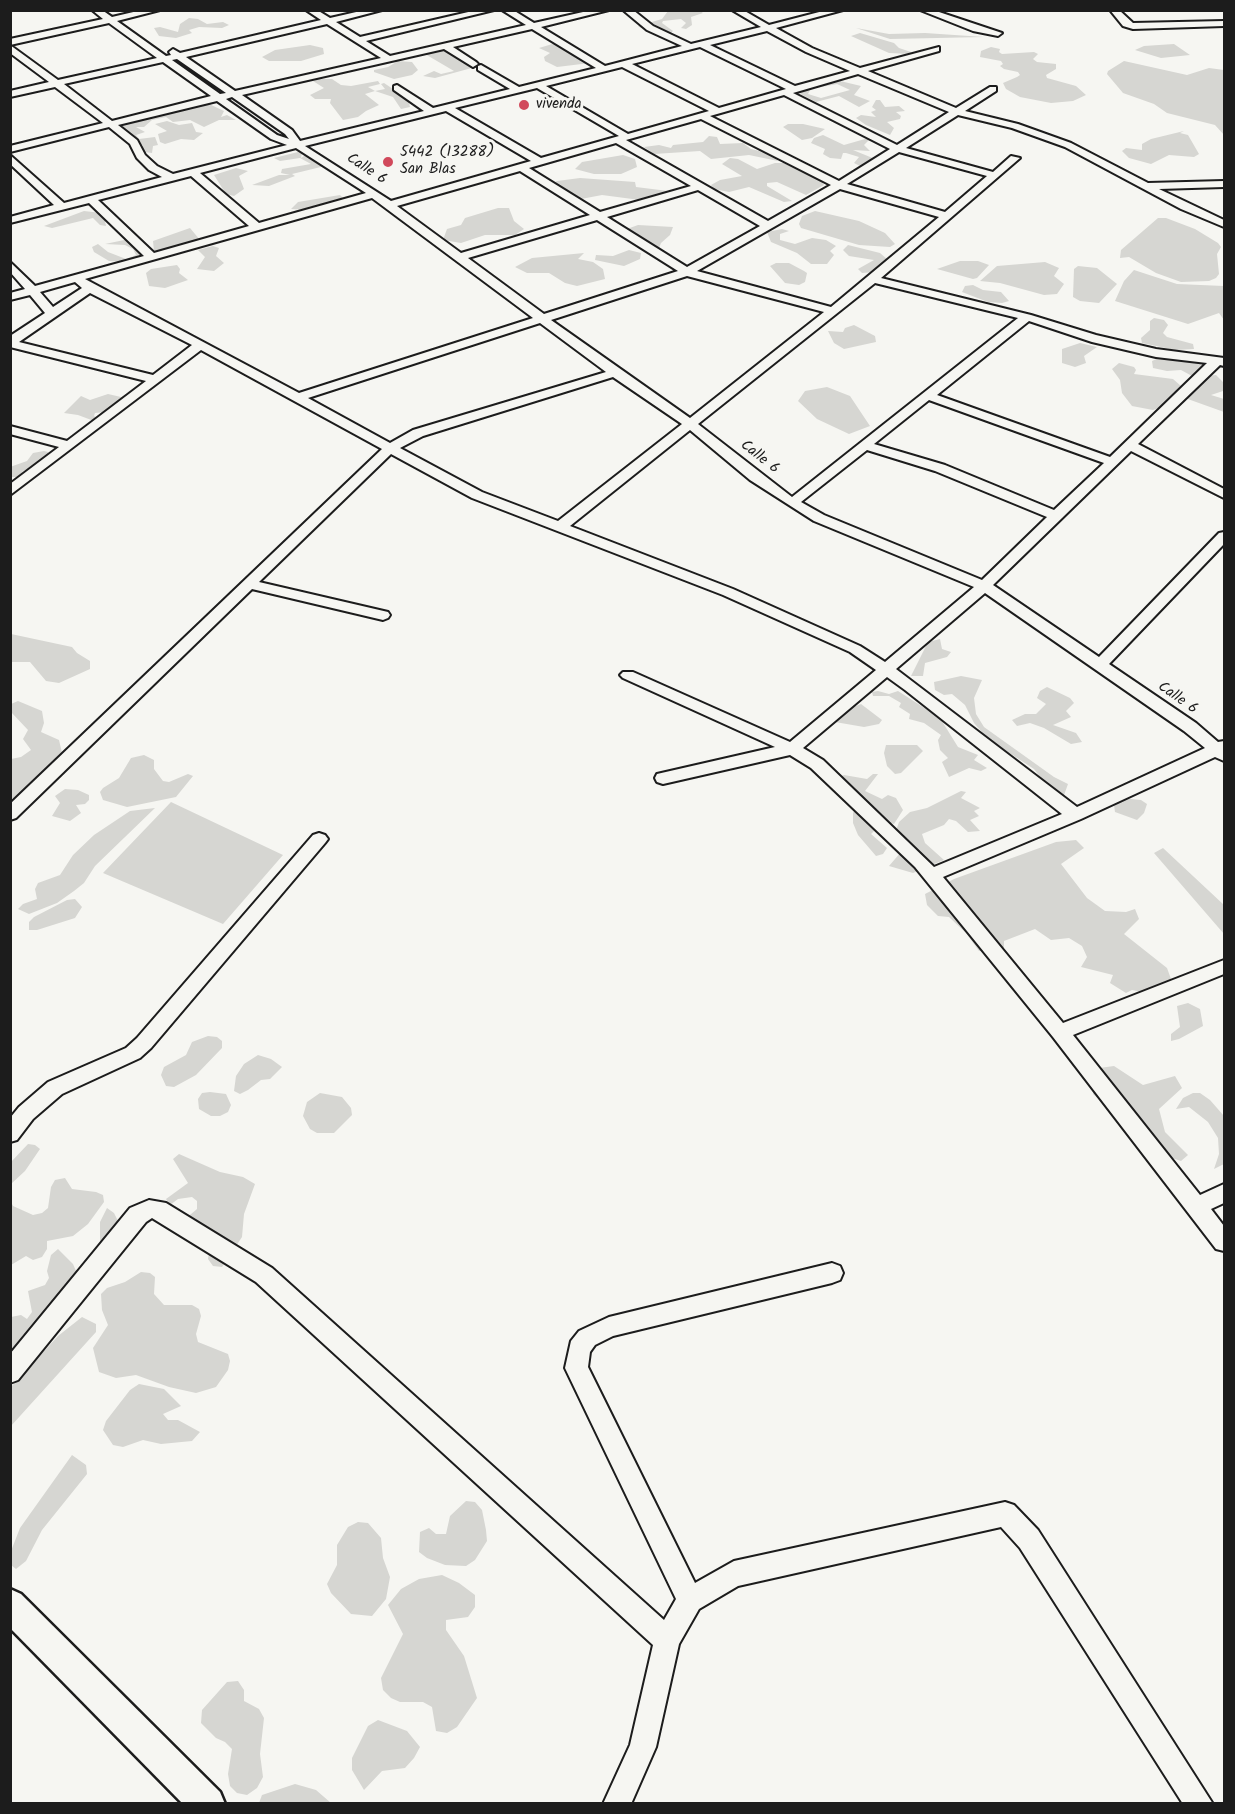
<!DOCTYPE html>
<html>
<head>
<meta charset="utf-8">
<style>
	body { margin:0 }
	#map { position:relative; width:1235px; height:1814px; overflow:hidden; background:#f6f6f2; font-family:Kalam,sans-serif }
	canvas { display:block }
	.frame { position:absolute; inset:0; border:12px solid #1c1c1c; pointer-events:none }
</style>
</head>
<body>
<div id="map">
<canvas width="1235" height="1814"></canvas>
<div class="frame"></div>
</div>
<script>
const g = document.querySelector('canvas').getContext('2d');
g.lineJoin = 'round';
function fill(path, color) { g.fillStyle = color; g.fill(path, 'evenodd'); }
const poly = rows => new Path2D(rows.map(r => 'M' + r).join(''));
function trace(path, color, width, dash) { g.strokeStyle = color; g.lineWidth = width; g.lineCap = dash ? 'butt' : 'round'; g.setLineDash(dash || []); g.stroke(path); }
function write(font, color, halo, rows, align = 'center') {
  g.font = font + ' Kalam,sans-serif'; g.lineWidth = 6; g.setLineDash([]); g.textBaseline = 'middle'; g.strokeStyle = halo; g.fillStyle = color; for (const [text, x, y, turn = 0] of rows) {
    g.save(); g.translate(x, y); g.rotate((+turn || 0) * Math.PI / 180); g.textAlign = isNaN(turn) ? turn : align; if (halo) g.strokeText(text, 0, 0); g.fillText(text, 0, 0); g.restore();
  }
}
fill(poly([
	[699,10,703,13,691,17,692,25,686,29,681,28,686,23,681,19,663,21,662,23,673,31,671,33,656,26,641,28,638,26,662,19,668,11],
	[189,18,198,19,207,24,223,22,229,25,222,28,199,27,189,30,192,33,176,38,159,36,154,28,160,27,178,32,180,24],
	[856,28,889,34,925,33,984,37,890,39],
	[860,33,894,43,899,48,911,52,910,54,889,53,851,36],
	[559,42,570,44,590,63,557,67,545,61,544,57,550,53,539,48],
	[1174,44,1190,55,1161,58,1135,50,1144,46],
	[310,45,323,48,324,54,301,61,269,61,262,57,275,50],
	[991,47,1000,49,999,52,1002,54,1034,52,1038,54,1033,59,1037,62,1056,64,1056,69,1046,75,1047,78,1076,86,1086,95,1073,101,1051,103,1020,97,1006,89,1003,83,1017,77,1020,75,1018,72,1004,69,1000,66,1003,64,1001,61,980,57,981,51],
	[446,49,472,59,479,66,435,78,423,76,434,71,441,74,454,71,425,54],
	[398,61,412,62,418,70,412,75,394,79,374,72,374,70,388,67],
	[1124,61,1187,75,1209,68,1224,70,1224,135,1215,125,1167,113,1154,104,1123,93,1107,74,1108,71],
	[318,79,332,79,341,85,351,86,378,81,380,84,368,87,375,91,385,89,381,84,384,83,408,99,410,107,401,109,393,97,375,91,365,94,379,105,366,111,358,117,343,120,330,103,331,99,315,99,310,95,324,88,313,81],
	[836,80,861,86,854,95,870,101,859,107,839,96,816,102,800,94,803,91,810,90,808,94,821,98,850,90,837,84,816,88],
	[876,100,880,100,885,107,899,106,905,111,896,112,901,116,900,119,887,122,894,128,890,135,866,125,856,118,861,115,876,117,871,112,876,110,872,107],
	[207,103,224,111,221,117,227,115,236,120,219,120,204,127,190,120,173,122,166,117,152,120,144,127,136,127,145,132,136,135,139,139,155,137,158,145,153,146,152,153,137,151,143,145,131,145,115,128,121,124],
	[167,121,179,125,192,123,196,132,203,133,194,140,181,139,165,144,160,142,158,134,167,131,155,124],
	[788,124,803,124,825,129,812,138,802,140,783,127],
	[1184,131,1180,133,1188,135,1199,154,1194,157,1169,155,1151,164,1129,158,1122,151,1126,148,1142,150,1142,144,1151,139],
	[823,135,844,145,872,137,864,145,870,151,853,150,875,159,860,166,854,163,859,157,846,153,843,153,841,159,830,158,823,154,825,149,811,143,814,138],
	[709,136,717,137,720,144,743,143,751,149,772,154,778,161,749,155,711,159,700,151,654,154,644,147,659,145,671,148,673,145,703,142],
	[298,152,302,153,301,158,307,154,325,166,292,174,295,176,269,186,252,185,279,175,290,175,281,173,282,169,311,164,300,158,280,161,274,158],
	[623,155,635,159,637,167,621,174,594,174,575,169,582,162],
	[730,158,738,159,757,169,775,163,784,163,820,179,824,185,806,195,777,182,767,183,767,186,792,201,784,202,749,187,729,192,714,189,711,185,720,180,742,176,722,164],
	[236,168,248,171,239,176,244,189,234,196,226,194,214,175],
	[580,178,635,182,636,187,668,191,640,200,602,195,581,199,556,193,546,187,557,181],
	[340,195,344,199,323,207,308,210,291,209,298,202],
	[498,208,509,208,514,221,524,229,515,235,485,235,461,243,443,240,447,229,461,225,465,218],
	[84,211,101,213,104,216,106,226,100,225,93,218,52,228,44,226],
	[815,211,859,221,885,233,895,244,890,247,859,245,801,228,799,224,802,216],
	[1158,218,1166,218,1195,229,1218,243,1221,247,1217,254,1219,274,1216,278,1209,281,1181,282,1156,273,1129,257,1120,258,1121,250],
	[638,225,673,227,670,235,661,243,659,248,647,250,620,236,627,229],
	[190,228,200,240,161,252,154,251,153,241],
	[782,229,789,231,780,234,780,240,795,244,812,238,826,240,836,246,830,251,834,255,827,264,811,264,797,253,771,242,767,232],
	[129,239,142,257,130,262,109,261,94,252,92,247,98,244,108,252,126,259,136,255,133,249,125,245,105,244],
	[848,245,880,253,888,260,875,272,862,273,858,269,874,260,849,256,843,250],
	[213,246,219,248,216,256,224,263,214,271,197,269,205,257,198,250],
	[629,250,641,253,640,259,624,266,595,260,596,255,613,256],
	[584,253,578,259,593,262,603,269,605,279,577,286,565,283,549,273,527,273,515,267,532,258],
	[960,261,978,261,989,265,977,278,973,279,937,269],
	[1045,262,1059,268,1054,276,1064,284,1057,294,1044,295,1000,283,980,281,997,266],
	[776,263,789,263,804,271,807,273,805,282,799,285,785,283,770,266],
	[177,265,180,269,179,273,188,280,165,288,149,286,146,273,151,269],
	[1078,266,1097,268,1117,284,1099,303,1080,301,1073,297,1074,269],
	[1134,270,1177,284,1224,286,1224,320,1219,313,1188,324,1115,301,1124,281],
	[973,285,983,290,1001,292,1009,301,1002,303,988,302,962,292,965,286],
	[1154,318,1164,320,1168,325,1163,333,1167,337,1193,344,1194,349,1175,350,1142,343,1141,338,1150,330,1150,321],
	[854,325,875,336,876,342,844,349,834,343,828,331,843,332,845,328],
	[1080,343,1097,347,1084,356,1086,363,1075,367,1062,363,1062,349],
	[1163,356,1202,363,1203,366,1199,373,1192,376,1181,370,1167,371,1153,368,1152,361],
	[1119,363,1134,367,1136,370,1134,374,1173,379,1181,386,1180,391,1161,407,1153,410,1132,406,1122,393,1120,380,1112,369],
	[1216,375,1223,382,1223,391,1211,395,1224,399,1224,412,1185,398,1207,376],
	[827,387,850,396,870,426,849,434,817,419,798,401,805,391],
	[138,388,106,412,95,413,94,416,99,420,94,421,78,415,64,413,81,396,90,400,108,394,121,397],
	[44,451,48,452,48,455,34,468,23,471,19,477,11,477,10,467,27,461,33,453],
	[11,634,72,647,77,653,90,661,90,669,59,683,46,681,30,662,11,662],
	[940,639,942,649,951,652,947,657,925,663,923,676,911,676,928,642],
	[961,676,982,680,974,698,976,714,984,727,1054,777,1068,784,1063,798,1050,790,1034,769,988,739,974,723,965,705,952,694,944,695,935,690,934,682],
	[1047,687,1070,698,1074,703,1066,711,1071,717,1053,725,1076,733,1082,742,1071,744,1044,728,1030,723,1017,726,1012,720,1025,714,1036,714,1046,704,1037,698,1040,691],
	[878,691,889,694,898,691,940,718,958,747,978,755,974,760,987,768,981,771,969,768,949,777,942,762,948,758,940,750,938,740,941,735,924,723,909,719,910,714,899,707,901,703,889,696,873,696,872,692],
	[18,701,42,711,44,723,41,732,59,740,63,757,18,797,11,799,11,759,21,757,31,750,23,739,28,730,11,712,11,704],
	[861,704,882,720,879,724,864,727,835,722,843,711],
	[886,745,917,745,923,751,901,773,895,774,887,766,884,753],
	[144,755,154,760,154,769,163,781,169,782,188,774,193,776,176,797,127,807,103,800,100,792,103,788,119,778,131,758],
	[873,774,878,774,865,791,882,799,888,795,896,798,903,810,894,824,884,821,871,834,887,848,883,854,876,856,858,835,853,823,853,813,862,798,830,782,844,775,867,779],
	[65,789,78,790,89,795,89,800,85,804,76,805,81,813,70,821,52,816,60,803,55,796],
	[961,791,966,792,961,798,980,808,974,811,979,816,970,820,980,831,968,832,956,821,949,819,944,825,922,834,925,843,944,860,913,873,889,866,901,852,891,845,899,822,910,812,927,808],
	[1121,798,1141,800,1147,804,1144,813,1137,820,1115,812,1114,805],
	[171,802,283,855,223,924,103,873],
	[155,808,95,866,84,883,74,891,57,903,29,914,18,909,23,904,37,899,35,889,38,883,60,875,73,855,94,835,130,811],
	[1076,840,1084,848,1061,864,1087,898,1105,911,1126,912,1135,909,1139,919,1124,934,1167,968,1171,979,1166,997,1132,990,1126,993,1110,983,1113,975,1081,967,1087,957,1082,946,1069,938,1051,940,1035,929,1004,941,1004,950,979,951,966,933,949,917,938,916,927,905,925,894,954,879,1056,842],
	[1163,848,1224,905,1224,934,1154,853],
	[75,899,82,907,75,918,37,930,29,930,29,922,34,917,67,900],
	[1188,1003,1200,1009,1203,1026,1179,1039,1171,1041,1171,1034,1180,1027,1177,1006],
	[208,1036,217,1037,222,1041,222,1048,196,1075,174,1087,166,1086,161,1075,164,1067,186,1055,192,1042],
	[258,1055,271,1059,282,1067,270,1079,261,1080,248,1090,240,1094,234,1091,236,1076,244,1064],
	[1114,1066,1143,1085,1175,1076,1182,1088,1159,1109,1165,1132,1188,1155,1181,1161,1157,1153,1093,1094,1092,1069],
	[210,1092,226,1094,231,1105,228,1112,220,1116,211,1116,199,1109,198,1099,202,1093],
	[320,1093,342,1097,351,1108,352,1115,334,1133,317,1133,310,1129,303,1116,307,1102],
	[1193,1093,1200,1093,1210,1100,1224,1116,1224,1164,1214,1169,1219,1154,1218,1138,1208,1122,1189,1107,1176,1109,1183,1098],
	[28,1144,35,1145,40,1149,25,1171,11,1184,11,1162],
	[179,1154,220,1172,243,1177,255,1184,244,1214,242,1237,222,1267,213,1266,208,1259,209,1252,184,1220,197,1209,197,1201,192,1197,178,1199,170,1205,166,1199,188,1183,173,1159],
	[65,1178,72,1189,96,1192,103,1195,104,1202,88,1224,73,1236,47,1241,47,1249,42,1257,33,1260,26,1256,11,1265,11,1202,13,1206,33,1215,42,1213,48,1208,51,1187,55,1180],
	[107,1208,114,1213,120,1225,100,1249,100,1222],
	[58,1249,73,1264,76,1271,76,1287,67,1321,11,1367,11,1317,21,1315,27,1319,32,1312,28,1291,45,1285,49,1278,47,1271,51,1255],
	[141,1272,150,1273,155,1277,154,1294,164,1305,192,1305,199,1309,201,1316,196,1334,198,1342,228,1354,230,1361,228,1370,216,1387,196,1393,169,1387,136,1375,116,1378,99,1372,93,1348,108,1325,102,1310,101,1294,107,1288,125,1282],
	[82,1317,96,1324,96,1332,11,1426,11,1387,58,1336],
	[139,1384,164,1389,181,1406,163,1414,168,1420,178,1420,200,1432,192,1441,161,1444,143,1440,123,1447,113,1445,103,1430,106,1421,130,1390],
	[72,1455,86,1465,87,1474,42,1530,26,1561,16,1569,11,1565,11,1551,20,1528],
	[466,1501,475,1502,482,1510,486,1530,487,1541,475,1560,466,1566,445,1565,427,1558,419,1552,420,1532,429,1528,436,1534,446,1534,450,1516],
	[358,1522,368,1523,381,1538,383,1558,390,1577,386,1599,372,1616,351,1614,331,1593,327,1584,337,1565,337,1545,348,1527],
	[442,1575,459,1583,475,1595,475,1607,468,1617,446,1620,446,1630,464,1656,477,1698,457,1727,447,1733,436,1731,432,1707,423,1702,400,1702,391,1698,383,1690,381,1678,403,1634,388,1605,401,1589,419,1579],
	[238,1681,244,1690,244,1701,259,1709,264,1718,260,1754,263,1777,257,1788,247,1795,237,1793,230,1786,228,1774,232,1749,225,1742,216,1738,201,1723,202,1710,227,1682],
	[378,1720,407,1731,420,1747,414,1758,405,1768,382,1771,364,1790,352,1770,352,1758,368,1726],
	[295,1784,316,1790,331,1803,259,1803,262,1795]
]), '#d6d6d2');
const minor = poly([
	[92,10,102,10,112,17,142,10,160,10,117,21,166,56,171,55,169,52,173,49,180,53,321,20,306,10,317,10,330,18,365,10,382,10,336,22,360,37,477,10,494,10,366,41,390,56,526,25,502,10,513,10,534,23,592,10,609,10,541,27,605,66,682,46,647,30,623,10,633,10,653,26,691,44,761,27,732,10,743,10,769,25,827,10,843,10,776,28,812,48,860,68,939,47,939,51,868,71,956,108,990,87,996,87,996,91,965,111,1018,124,1071,143,1148,183,1224,181,1224,187,1159,189,1224,220,1224,227,1181,209,1065,147,1012,128,958,115,906,148,993,172,1011,156,1020,158,881,278,1031,315,1096,335,1156,349,1224,358,1224,366,1220,365,1138,444,1224,489,1224,498,1131,451,993,585,1099,657,1219,533,1224,532,1224,544,1109,664,1196,723,1218,742,1224,741,1224,761,1215,757,1081,819,943,877,1063,1023,1224,960,1224,974,1073,1035,1200,1195,1224,1184,1224,1203,1211,1209,1224,1226,1224,1251,1216,1249,1053,1037,915,867,811,768,790,755,663,784,657,782,655,778,657,774,775,747,623,678,620,675,623,672,633,672,790,742,876,670,850,652,723,595,472,498,391,454,259,582,388,612,390,615,388,618,383,620,252,589,16,818,10,820,10,804,382,449,201,350,10,495,10,484,59,447,10,434,10,426,67,441,146,381,10,347,10,336,45,313,30,295,10,300,10,293,25,289,10,272,10,262,35,286,144,256,89,203,10,223,10,217,54,205,10,164,10,155,64,203,162,177,149,170,137,158,130,144,109,127,10,152,10,146,103,123,55,87,10,97,10,91,49,82,10,53,10,45,58,80,157,58,109,23,10,45,10,39,103,19,92,10],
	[327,24,381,58,235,91,186,57,327,24],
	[532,29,596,68,519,87,481,65,478,66,478,70,510,89,433,108,397,85,394,86,394,90,424,111,300,141,292,130,242,95,444,49,473,67,478,64,476,62,453,47,532,29],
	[767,31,806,52,850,71,795,86,710,45,767,31],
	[700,47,786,89,719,108,632,64,700,47],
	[177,59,226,93,220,94,172,60,177,59],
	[163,62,211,96,112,121,64,84,163,62],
	[622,67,709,111,628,134,546,86,622,67],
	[858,74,949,112,897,145,793,93,858,74],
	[537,88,619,136,541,158,455,108,537,88],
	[784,95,890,149,839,181,710,116,784,95],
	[232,97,285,134,289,139,277,135,226,99,232,97],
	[217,101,271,139,287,145,173,174,157,166,145,155,137,140,118,125,217,101],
	[446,111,531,161,391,201,305,146,446,111],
	[701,119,831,185,768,221,626,140,701,119],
	[616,143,691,186,600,212,529,168,616,143],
	[296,148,366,193,259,223,200,173,296,148],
	[899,152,987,176,945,212,847,184,899,152],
	[520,171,590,215,461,253,397,206,520,171],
	[191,176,249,226,154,253,98,200,191,176],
	[840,189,939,217,831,307,697,271,840,189],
	[698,190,760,226,687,267,607,217,698,190],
	[372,198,533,318,299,393,85,279,372,198],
	[597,220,678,271,544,314,468,258,597,220],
	[687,276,824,312,690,418,551,320,687,276],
	[75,282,82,288,53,307,40,292,75,282],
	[875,283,1018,318,792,497,698,424,875,283],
	[90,293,192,345,153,375,19,342,90,293],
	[1029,321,1092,342,1156,357,1207,363,1110,457,937,395,1029,321],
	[540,323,606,372,413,430,390,443,308,398,540,323],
	[613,377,682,424,558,521,482,492,400,448,423,436,613,377],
	[929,400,1104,463,1054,510,945,465,874,444,929,400],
	[690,430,750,480,814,521,974,587,885,662,860,646,733,589,570,526,690,430],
	[867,450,935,471,1047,517,982,580,824,515,801,502,867,450],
	[985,593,1184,731,1205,748,1077,807,896,669,985,593],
	[887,677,905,690,1062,814,934,867,823,760,803,748,887,677],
	[920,10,933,10,1002,33,998,36,973,31,920,10],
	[1110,10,1119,10,1133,23,1224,21,1224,26,1133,29,1123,26,1110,10],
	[319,833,325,835,328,839,325,843,151,1048,140,1058,62,1094,33,1119,17,1140,10,1142,10,1118,19,1107,48,1082,126,1048,137,1038,313,835,319,833],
	[149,1200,166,1203,272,1268,664,1620,676,1599,565,1368,571,1341,579,1331,609,1317,832,1263,840,1266,843,1273,840,1280,832,1283,613,1336,595,1345,590,1352,588,1367,695,1583,734,1561,1005,1502,1014,1505,1038,1530,1213,1804,1183,1804,1020,1548,1001,1527,738,1586,699,1609,679,1644,656,1747,631,1804,603,1804,630,1745,653,1645,256,1282,152,1218,146,1222,18,1380,10,1383,10,1354,130,1208,149,1200]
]);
const tertiary = poly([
	[10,1589,21,1594,220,1792,225,1804,183,1804,10,1628,10,1589]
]);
trace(minor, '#1c1c1c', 4);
trace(tertiary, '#1c1c1c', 5);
fill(minor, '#f6f6f2');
fill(tertiary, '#f6f6f2');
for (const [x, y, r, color] of [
	[524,105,6,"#d1495b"],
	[388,162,6,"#d1495b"]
]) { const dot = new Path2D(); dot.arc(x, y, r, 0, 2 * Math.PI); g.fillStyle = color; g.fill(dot); trace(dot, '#f6f6f2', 2); }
write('15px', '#1c1c1c', '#f6f6f2', [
	["vivenda",536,105],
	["5442 (13288)",400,153],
	["San Blas",400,170]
], 'left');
write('15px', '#1c1c1c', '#f6f6f2', [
	["Calle 6",366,170,33],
	["Calle 6",759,458,38],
	["Calle 6",1177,699,35]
]);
</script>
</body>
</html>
